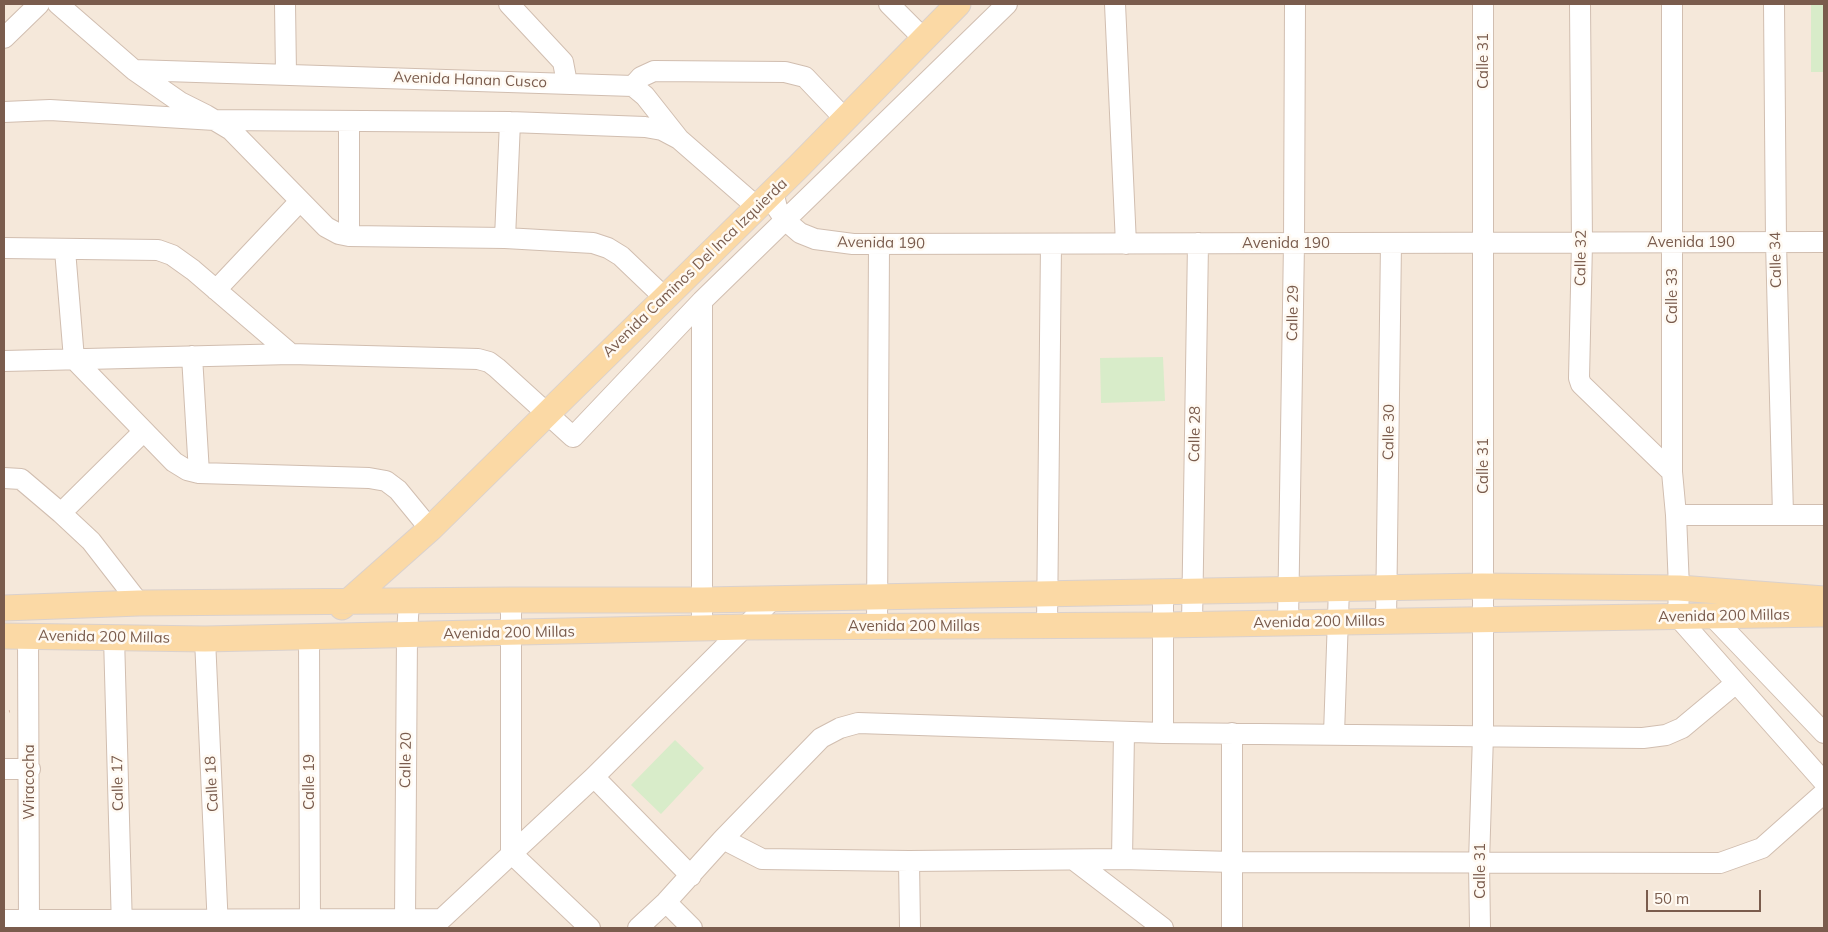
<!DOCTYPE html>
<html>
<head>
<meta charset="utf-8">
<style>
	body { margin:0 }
	#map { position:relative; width:1828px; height:932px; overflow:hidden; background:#fdf6ec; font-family:Mulish,sans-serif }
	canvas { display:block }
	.frame { position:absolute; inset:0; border:5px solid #7a5c4d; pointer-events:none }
	.scale { position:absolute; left:1646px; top:890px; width:115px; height:22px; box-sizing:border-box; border:2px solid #7a5c4d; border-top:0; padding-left:6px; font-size:15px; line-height:18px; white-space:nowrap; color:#7a5c4d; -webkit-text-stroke:4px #fffaf3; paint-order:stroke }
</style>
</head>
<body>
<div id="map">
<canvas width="1828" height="932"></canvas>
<div class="frame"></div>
<div class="scale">50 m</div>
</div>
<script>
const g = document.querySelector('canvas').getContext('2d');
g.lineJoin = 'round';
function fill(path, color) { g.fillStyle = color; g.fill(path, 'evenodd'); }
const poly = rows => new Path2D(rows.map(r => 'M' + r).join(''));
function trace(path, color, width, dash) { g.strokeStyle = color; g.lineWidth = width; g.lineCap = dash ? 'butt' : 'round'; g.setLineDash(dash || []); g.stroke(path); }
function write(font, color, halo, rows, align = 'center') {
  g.font = font + ' Mulish,sans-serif'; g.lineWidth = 5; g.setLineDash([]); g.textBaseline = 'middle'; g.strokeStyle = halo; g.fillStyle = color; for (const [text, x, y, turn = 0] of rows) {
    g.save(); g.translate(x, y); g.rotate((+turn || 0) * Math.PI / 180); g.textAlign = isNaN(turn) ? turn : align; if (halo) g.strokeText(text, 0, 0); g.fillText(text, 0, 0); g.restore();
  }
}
fill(poly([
	[4,4,1824,4,1824,928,4,928]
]), '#f5e8da');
fill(poly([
	[1811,4,1824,4,1824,72,1811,72],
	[1163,357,1165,401,1101,403,1100,358],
	[675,740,704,768,661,814,631,785]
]), '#d8ecc9');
const minor = poly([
	[58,4,134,70,180,102,206,115,231,130,326,227,339,234,349,236,505,238,593,243,608,248,621,256,665,298],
	[285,4,286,74],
	[509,4,563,62,567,83],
	[889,4,924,39],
	[1115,4,1126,244],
	[1580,4,1582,243,1579,378,1581,384,1672,472],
	[1672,4,1672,472,1676,515,1679,588,1678,617,1824,782],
	[1774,4,1776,242,1783,515],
	[4,38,39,4],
	[134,70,633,86,645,96,679,139,757,207],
	[633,86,641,77,654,71,785,72,805,77,845,119],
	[4,112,50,110,215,120,510,122,645,127,662,130,679,139],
	[773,191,777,208,786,221,800,233,815,239,853,244,1824,242],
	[349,236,349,121],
	[505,238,510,122],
	[4,248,158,250,172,255,193,270,291,354],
	[65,250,74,359,174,462,187,470,199,473,369,478,386,481,398,490,430,529],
	[216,290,300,201],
	[702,301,702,628],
	[192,356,199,473],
	[4,361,291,354,478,359,489,362,497,368,573,437,702,301,1007,4],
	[4,478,21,479,61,513,91,541,139,603],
	[61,513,143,432],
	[1676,515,1824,515],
	[511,600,511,853,590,928],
	[1713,617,1824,733],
	[1386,621,1391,243],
	[1288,623,1294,243,1295,4],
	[1192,625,1198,243],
	[877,626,879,244],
	[1047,626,1051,244],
	[28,636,29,928],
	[309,636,310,928],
	[114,637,122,928],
	[205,639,218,928],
	[1163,733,1163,592],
	[1232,733,1232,928],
	[1334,734,1339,588],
	[4,769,30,769],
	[594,777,691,876],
	[723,839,762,859,909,861,1122,859,1233,862,1720,863,1762,848,1824,793],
	[1122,859,1124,732],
	[1074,860,1163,928],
	[909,861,910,928],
	[666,902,692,928],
	[4,920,441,919],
	[405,920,407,634,409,601],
	[432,928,594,777,773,599],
	[638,928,666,902,723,839,821,738,840,728,858,723,1163,733,1643,738,1666,735,1682,728,1736,683],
	[1480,928,1479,862,1483,735,1483,4]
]);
const major = poly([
	[342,607,430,529,799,166,958,4],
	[4,608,139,603,511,600,703,600,1482,586,1679,588,1824,599],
	[4,636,205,639,746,627,1164,625,1824,614]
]);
trace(minor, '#d1beb0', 22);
trace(major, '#dad1cd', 27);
trace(poly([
	[4,712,12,711]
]), '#d9b8a5', 2.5, [1, 4]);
trace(minor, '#fff', 20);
trace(major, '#fbd9a5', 25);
write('15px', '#7a5c4d', '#fffaf3', [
	["Calle 31",1483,61,-90],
	["Avenida Hanan Cusco",470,80,2],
	["Avenida 190",1691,242],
	["Avenida 190",881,243,1],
	["Avenida 190",1286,243],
	["Calle 32",1581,258,-89],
	["Calle 34",1776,260,-91],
	["Avenida Caminos Del Inca Izquierda",695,268,-44],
	["Calle 33",1672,296,-90],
	["Calle 29",1293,313,-89],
	["Calle 30",1389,432,-89],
	["Calle 28",1195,434,-89],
	["Calle 31",1483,466,-90],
	["Avenida 200 Millas",1724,616,-1],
	["Avenida 200 Millas",1319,622,-1],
	["Avenida 200 Millas",914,626],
	["Avenida 200 Millas",509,633,-1],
	["Avenida 200 Millas",104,637,1],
	["Calle 20",406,760,-89],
	["Wiracocha",29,782,-90],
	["Calle 19",309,782,-90],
	["Calle 17",118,783,-91],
	["Calle 18",212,784,-93],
	["Calle 31",1480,871,-90]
]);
</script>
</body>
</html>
